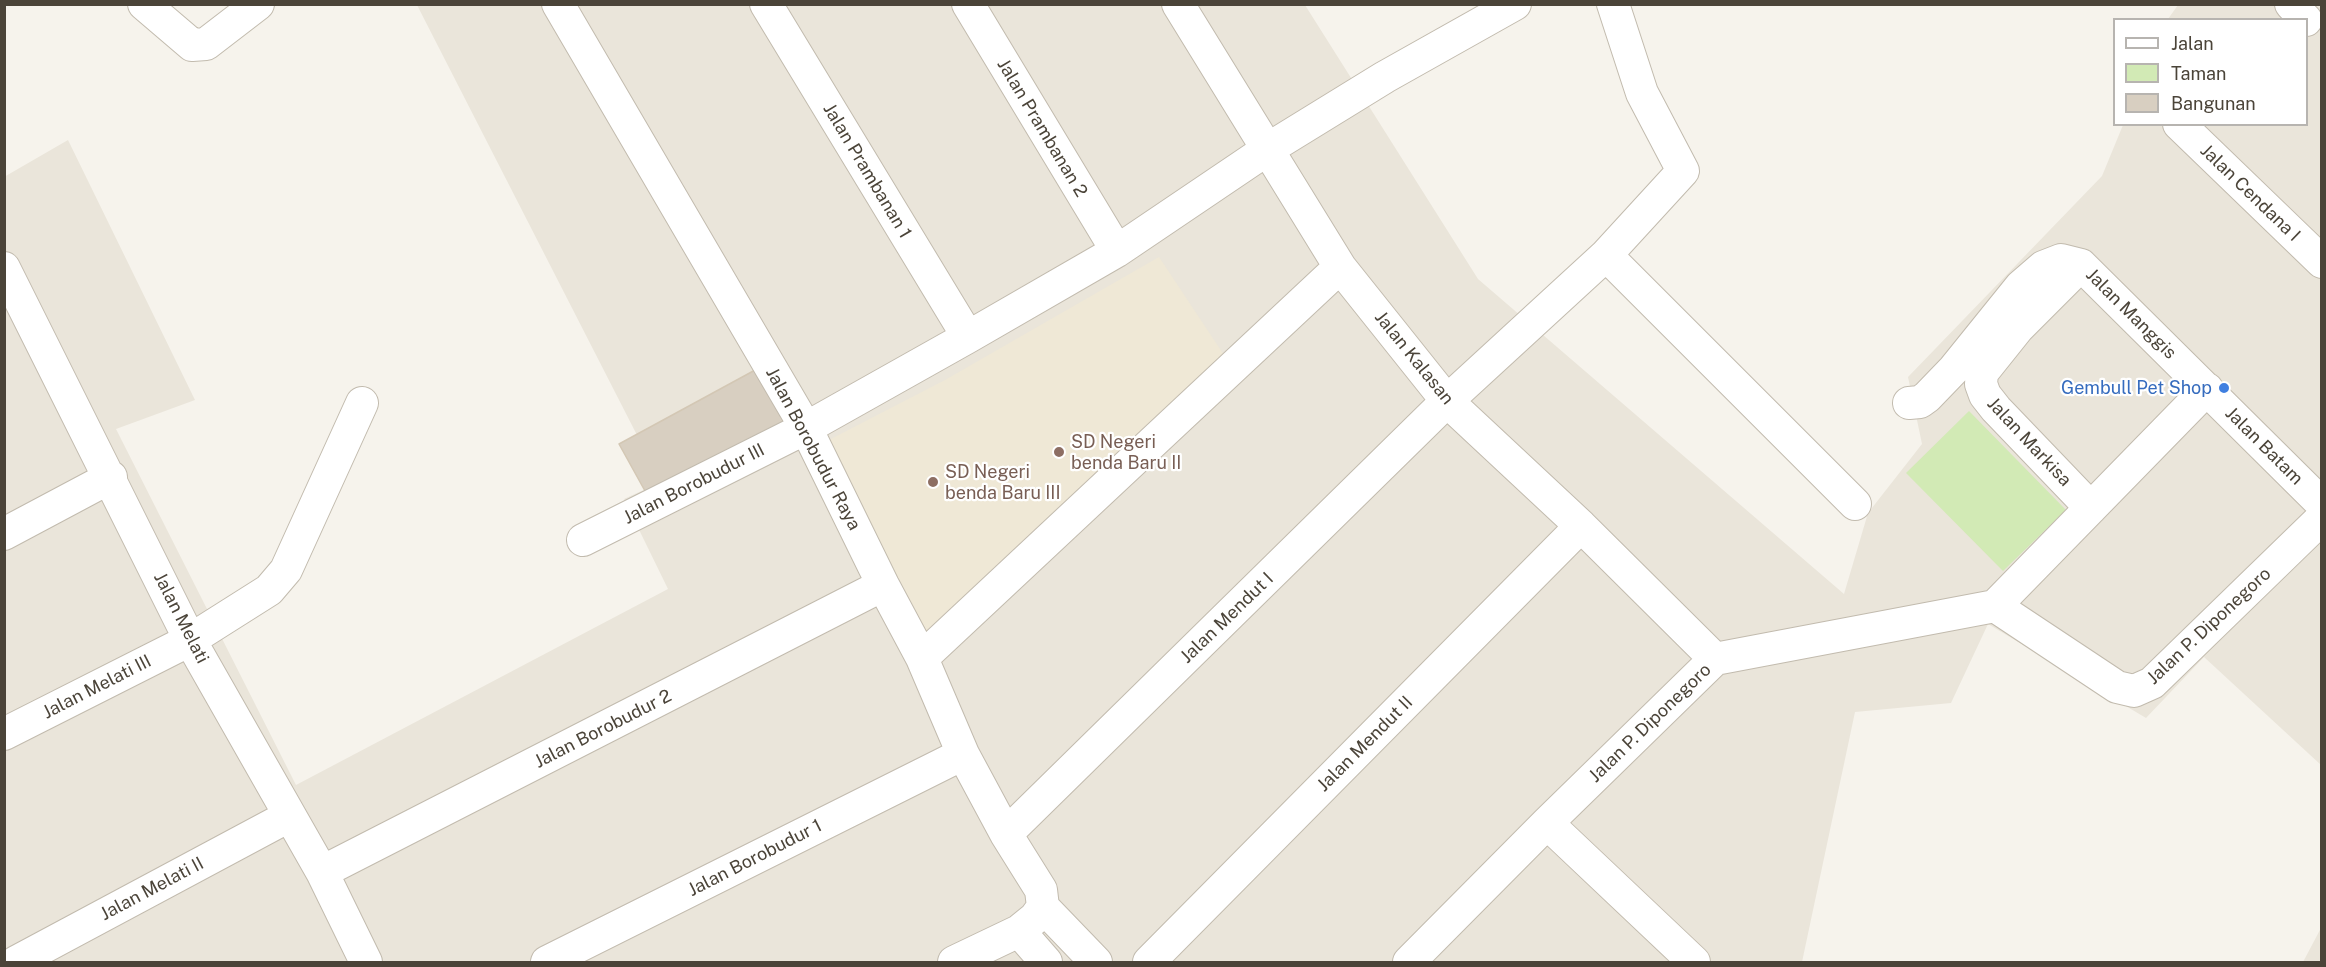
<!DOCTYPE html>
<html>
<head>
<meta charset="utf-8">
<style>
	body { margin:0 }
	#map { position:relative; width:2326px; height:967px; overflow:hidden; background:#f6f3ec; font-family:"Public Sans",sans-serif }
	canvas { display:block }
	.frame { position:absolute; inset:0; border:6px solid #4b4439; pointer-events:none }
	.legend { position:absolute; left:2113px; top:18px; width:195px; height:108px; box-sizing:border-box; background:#fff; border:2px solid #b7b4b0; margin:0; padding:8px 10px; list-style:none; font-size:18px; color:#4b4439 }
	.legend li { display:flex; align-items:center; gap:12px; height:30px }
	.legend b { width:30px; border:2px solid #b7b4b0 }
</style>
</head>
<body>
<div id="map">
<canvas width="2326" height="967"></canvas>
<div class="frame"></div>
<ul class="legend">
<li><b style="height:8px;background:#fff"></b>Jalan</li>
<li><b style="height:16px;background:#d2eab5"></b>Taman</li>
<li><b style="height:16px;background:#d8cfc1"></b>Bangunan</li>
</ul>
</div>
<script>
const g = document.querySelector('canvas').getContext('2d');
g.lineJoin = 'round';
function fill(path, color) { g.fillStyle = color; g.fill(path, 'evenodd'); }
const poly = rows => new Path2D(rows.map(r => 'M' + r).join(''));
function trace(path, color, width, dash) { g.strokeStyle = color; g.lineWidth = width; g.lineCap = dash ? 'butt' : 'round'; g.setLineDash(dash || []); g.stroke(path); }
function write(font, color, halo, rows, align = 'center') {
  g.font = font + ' "Public Sans",sans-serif'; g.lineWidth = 4.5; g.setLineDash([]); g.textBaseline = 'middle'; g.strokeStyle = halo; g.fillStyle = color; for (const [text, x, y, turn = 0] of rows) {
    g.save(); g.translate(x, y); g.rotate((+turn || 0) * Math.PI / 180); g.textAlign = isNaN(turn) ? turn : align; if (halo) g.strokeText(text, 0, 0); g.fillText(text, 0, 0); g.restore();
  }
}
fill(poly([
	[417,5,1305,5,1478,279,1844,594,1868,513,1922,444,1908,377,2102,176,2123,125,2306,124,2306,20,2168,19,2178,5,2321,5,2321,765,2204,657,2146,718,1988,624,1951,703,1855,712,1802,962,5,962,4,177,68,140,195,400,116,429,296,785,668,589,624,499,661,482],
	[2321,928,2321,962,2303,962]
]), '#eae5da');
fill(poly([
	[1159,257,1226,358,925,637,829,440,945,380]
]), '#efe8d6');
fill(poly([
	[1969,411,2066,510,2003,571,1906,473]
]), '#d2eab5');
const building = poly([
	[757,369,788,426,650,500,619,444,757,369]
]);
fill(building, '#d8cfc1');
trace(building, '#d3c7b4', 1.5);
const minor = poly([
	[144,4,192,45,206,44,258,4],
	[558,4,806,428,883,585,922,658,963,754,1006,834,1041,890,1043,907],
	[766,4,968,337],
	[968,4,1117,251],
	[1178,4,1340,267,1447,401,1581,526,1715,659],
	[2291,4,2306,20],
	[2179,124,2322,262],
	[1606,255,1855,504],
	[2081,265,2322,504],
	[2081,265,2018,328,1982,373,1981,384,1985,395,1996,409,2091,508],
	[4,268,190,640,322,872,366,962],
	[1909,403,1920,402,1927,397,1954,369,2021,286,2043,267,2061,260,2081,265],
	[4,534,111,477],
	[583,540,806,428,968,337,1117,251,1268,149,1385,77,1515,4],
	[1995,606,2117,687,2134,691,2152,683,2322,518],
	[922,658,1340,267],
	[4,734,190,640,269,590,286,570,362,403],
	[1547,823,1694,962],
	[1006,834,1447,401,1606,255,1683,171,1642,93,1613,4],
	[322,872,883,585],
	[1043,907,1096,962],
	[1019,931,1046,962],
	[16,962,289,816],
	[547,962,963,754],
	[954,962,1019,931,1035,918,1043,907],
	[1149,962,1581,526],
	[1409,962,1547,823,1715,659,1995,606,2207,389]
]);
trace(minor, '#c2bbae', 34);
trace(minor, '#fff', 32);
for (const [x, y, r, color] of [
	[2224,388,6,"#3f7fe0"],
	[1059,452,6,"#8d6e63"],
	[933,482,6,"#8d6e63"]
]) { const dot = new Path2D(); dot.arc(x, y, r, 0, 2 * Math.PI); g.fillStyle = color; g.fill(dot); trace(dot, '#fff', 2); }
write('18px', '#4b4439', '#fff', [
	["Jalan Prambanan 2",1042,128,59],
	["Jalan Prambanan 1",867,171,59],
	["Jalan Cendana I",2250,193,44],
	["Jalan Manggis",2131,314,45],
	["Jalan Kalasan",1414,358,51],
	["Jalan Markisa",2029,442,47],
	["Jalan Batam",2264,446,45],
	["Jalan Borobudur Raya",813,449,62],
	["Jalan Borobudur III",694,484,-27],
	["Jalan Melati",181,618,63],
	["Jalan Mendut I",1227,618,-44],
	["Jalan P. Diponegoro",2209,626,-43],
	["Jalan Melati III",97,687,-27],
	["Jalan P. Diponegoro",1650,723,-44],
	["Jalan Borobudur 2",603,729,-27],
	["Jalan Mendut II",1365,744,-45],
	["Jalan Borobudur 1",755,858,-27],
	["Jalan Melati II",152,889,-28]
]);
write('18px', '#366cbe', '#fff', [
	["Gembull Pet Shop",2212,388]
], 'right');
write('18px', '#785e54', '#fff', [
	["SD Negeri",1071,442],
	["benda Baru II",1071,463],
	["SD Negeri",945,472],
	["benda Baru III",945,493]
], 'left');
</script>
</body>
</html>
